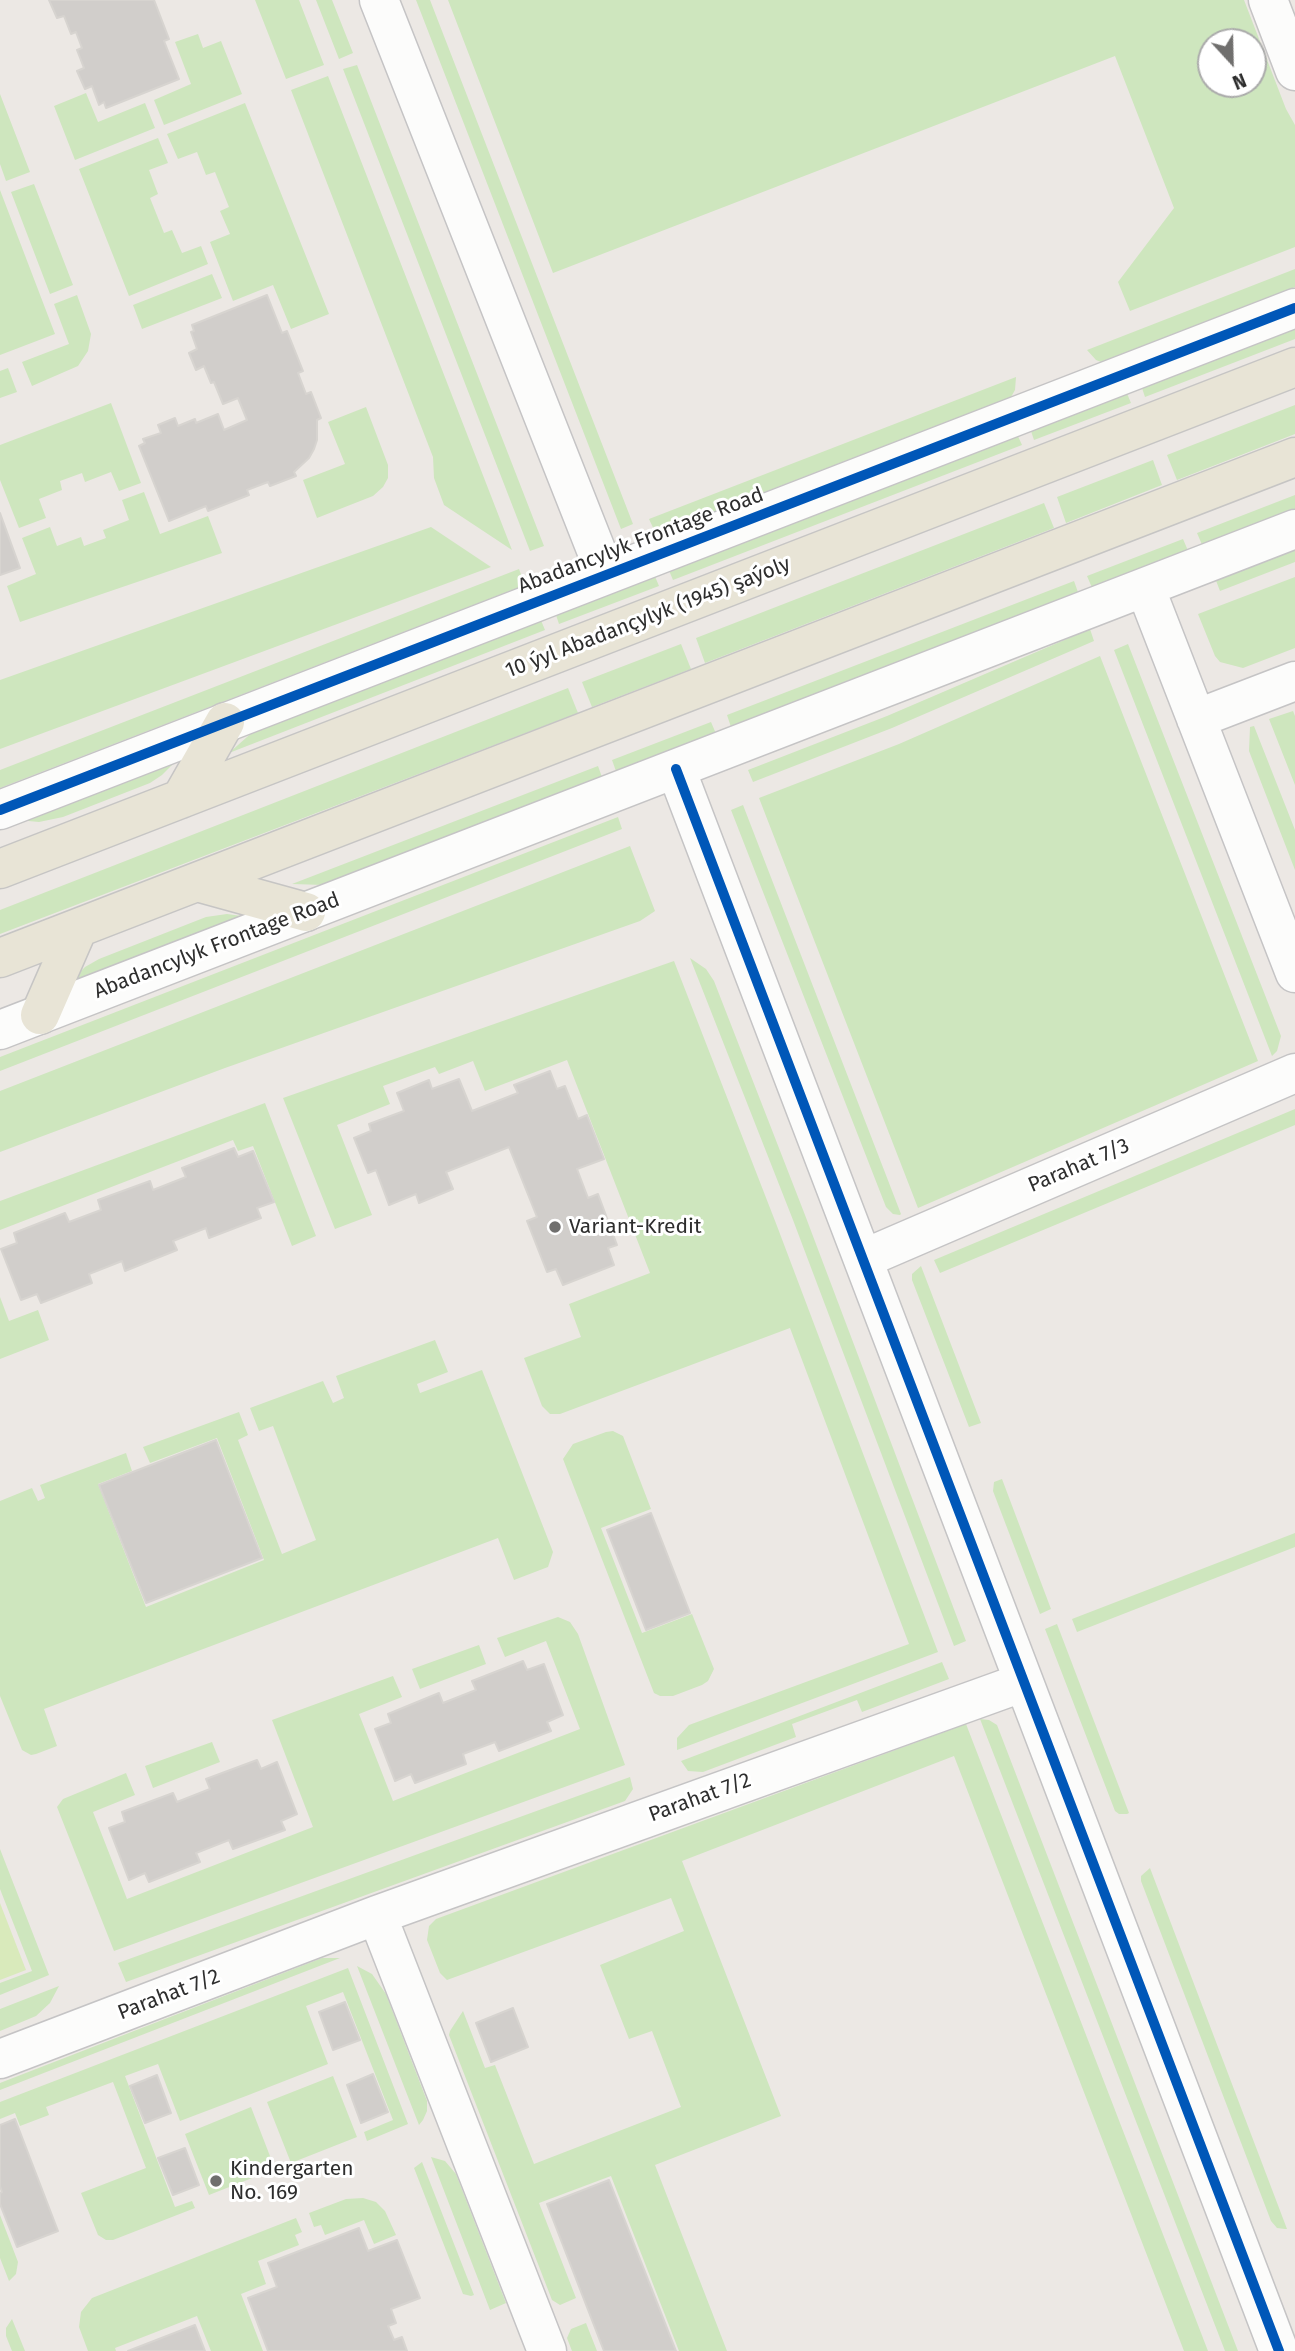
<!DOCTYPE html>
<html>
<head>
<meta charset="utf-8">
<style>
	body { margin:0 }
	#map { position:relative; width:1295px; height:2351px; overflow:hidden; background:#ece8e4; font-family:"Fira Sans",sans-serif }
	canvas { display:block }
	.north { position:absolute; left:1197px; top:28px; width:70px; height:70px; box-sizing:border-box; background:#fff; border:2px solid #ababab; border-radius:50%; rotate:158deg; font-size:19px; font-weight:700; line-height:28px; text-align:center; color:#2e2e2e }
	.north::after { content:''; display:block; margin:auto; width:24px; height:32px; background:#706f6e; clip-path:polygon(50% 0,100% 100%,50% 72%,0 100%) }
</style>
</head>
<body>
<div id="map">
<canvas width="1295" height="2351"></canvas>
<div class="north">N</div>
</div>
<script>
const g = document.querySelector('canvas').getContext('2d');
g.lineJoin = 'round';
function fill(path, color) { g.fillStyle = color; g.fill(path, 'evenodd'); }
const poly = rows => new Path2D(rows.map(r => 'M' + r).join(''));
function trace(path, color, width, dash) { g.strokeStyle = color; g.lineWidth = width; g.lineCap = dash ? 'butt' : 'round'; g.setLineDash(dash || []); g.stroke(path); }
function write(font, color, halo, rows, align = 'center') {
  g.font = font + ' "Fira Sans",sans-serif'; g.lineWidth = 6; g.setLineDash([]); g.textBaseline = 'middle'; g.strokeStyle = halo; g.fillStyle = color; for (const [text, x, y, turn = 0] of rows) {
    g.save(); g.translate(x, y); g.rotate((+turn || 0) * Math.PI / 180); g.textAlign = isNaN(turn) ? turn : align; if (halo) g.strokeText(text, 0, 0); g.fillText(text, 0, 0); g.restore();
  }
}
fill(poly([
	[255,0,299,0,324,65,286,79],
	[316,0,332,0,353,53,339,59],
	[416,0,430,0,633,524,621,529],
	[448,0,1244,0,1286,109,1295,125,1295,247,1130,311,1118,282,1174,208,1115,56,553,273],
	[1211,42,1253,42,1253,84,1211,84],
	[198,34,203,48,221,41,242,94,164,125,154,100,191,84,175,42],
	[357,65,544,546,530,551,343,69],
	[328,76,512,550,444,505,434,478,433,457,291,90],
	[86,93,98,122,145,103,155,128,75,160,54,106],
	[0,94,30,172,6,181,0,164],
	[245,103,329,314,291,329,273,285,233,301,210,242,230,234,220,211,229,207,215,172,206,175,197,152,178,159,167,134],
	[158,138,168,163,149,170,158,194,150,198,164,233,172,230,182,253,201,246,208,264,129,296,79,169],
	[34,184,73,285,50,294,11,192],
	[0,190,55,334,0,355],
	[1295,269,1295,287,1101,362,1096,360,1087,350],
	[212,274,222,298,142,329,133,305],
	[77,295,91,334,88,351,78,366,32,386,22,362,69,344,54,304],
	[1295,326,1295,339,1145,397,1141,385],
	[8,368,17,392,0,398,0,371],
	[1016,377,1015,390,1011,397,656,534,649,519],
	[1126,391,1131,403,1034,440,1030,428],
	[111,403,141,483,119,491,111,472,85,482,82,473,60,481,62,490,39,499,46,518,19,528,0,480,0,445],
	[1295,405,1295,434,1177,480,1167,455],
	[366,407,388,465,388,478,383,487,373,496,317,518,303,480,345,464,328,422],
	[1017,434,1022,445,673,580,668,568],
	[1153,460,1162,485,1066,523,1057,497],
	[144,492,160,534,208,516,222,553,20,622,7,586,36,574,22,538,50,527,57,546,81,537,84,546,106,538,103,530,129,520,122,500],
	[1295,495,1295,512,1203,547,1197,533],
	[1044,503,1054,528,705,663,696,638],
	[431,527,491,567,0,749,0,680],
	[1183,539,1189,553,1093,590,1087,576],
	[1295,547,1295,562,1220,591,1215,578],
	[519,569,525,585,0,788,0,770],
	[654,574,659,586,559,624,555,612],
	[1295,577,1295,648,1243,668,1220,662,1215,656,1198,614],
	[1074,581,1079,595,732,730,727,715],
	[540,618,545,630,229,753,256,729],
	[1090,629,1094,641,892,728,753,782,748,770,887,716],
	[681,644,691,669,592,707,582,682],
	[1128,644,1281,1036,1277,1051,1272,1056,1114,650],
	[1100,656,1258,1061,918,1208,759,798,899,744],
	[568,688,578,713,0,934,0,910],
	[1293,711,1295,716,1295,785,1269,719],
	[711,722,717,736,617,774,612,760],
	[1254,726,1295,830,1295,870,1249,751,1250,727],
	[179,758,162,775,150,783,63,817,39,822,18,820],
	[598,766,603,780,324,885,292,884],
	[743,805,901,1214,900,1215,893,1214,886,1207,731,810],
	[618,817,622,829,0,1071,0,1057],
	[630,846,655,911,640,921,225,1068,0,1152,0,1091],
	[227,914,249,917,75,984,77,975,85,967,99,959,206,917],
	[690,958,706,969,714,981,805,1215,966,1641,954,1646,793,1220],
	[674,961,777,1226,938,1652,677,1750,677,1738,689,1725,909,1644,790,1328,560,1414,550,1414,542,1406,524,1358,581,1337,569,1304,650,1273,567,1060,485,1091,473,1061,439,1074,435,1067,383,1086,390,1104,337,1125,372,1215,335,1229,283,1098],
	[265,1103,316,1236,292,1246,253,1146,238,1151,233,1140,0,1230,0,1201],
	[1295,1109,1295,1125,940,1273,934,1260],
	[921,1266,981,1423,969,1427,912,1280,912,1274],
	[0,1297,9,1321,38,1310,49,1340,0,1359],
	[435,1340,448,1372,417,1384,420,1393,482,1370,553,1552,548,1567,514,1580,498,1538,44,1709,57,1746,36,1754,31,1755,22,1750,0,1696,0,1501,32,1488,38,1501,45,1498,40,1485,126,1453,132,1471,98,1484,146,1607,264,1560,217,1438,150,1463,143,1447,239,1412,248,1435,238,1440,282,1554,316,1540,273,1426,259,1431,250,1408,323,1381,333,1403,344,1398,336,1376],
	[613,1431,623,1436,651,1509,601,1528,642,1633,692,1614,714,1669,708,1681,702,1685,673,1696,660,1696,654,1693,563,1459,573,1444,606,1432],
	[1002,1479,1051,1609,1040,1614,993,1491,994,1482],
	[1295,1533,1295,1547,1077,1632,1072,1619],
	[558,1617,570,1622,578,1634,625,1765,114,1951,57,1807,63,1799,126,1773,135,1795,93,1812,127,1899,313,1827,272,1720,393,1676,402,1697,359,1714,393,1801,580,1729,546,1641,505,1657,497,1638],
	[1057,1624,1129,1813,1127,1814,1119,1814,1115,1811,1045,1629],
	[479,1645,486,1664,420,1689,412,1669],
	[942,1662,949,1679,862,1712,857,1700,792,1724,796,1737,703,1772,688,1771,681,1761],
	[980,1719,989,1720,997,1725,1238,2351,1225,2351],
	[966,1724,1208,2351,1184,2351,954,1756,682,1861,781,2116,655,2165,727,2351,679,2351,611,2176,539,2203,576,2298,560,2305,552,2300,449,2035,450,2031,463,2011,485,2068,495,2065,534,2164,681,2107,652,2031,629,2039,600,1965,684,1931,671,1898,447,1980,440,1973,427,1940,429,1926,436,1919],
	[212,1742,220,1762,153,1788,145,1766],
	[630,1777,633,1789,625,1801,126,1982,118,1963],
	[0,1849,49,1975,0,1995,0,1983,32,1971,0,1889],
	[1150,1868,1287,2229,1285,2229,1277,2228,1271,2221,1141,1881,1141,1876],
	[322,1958,340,1958,0,2090,0,2083],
	[357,1966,372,1974,386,1994,427,2101,427,2111,423,2120,419,2125],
	[348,1968,408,2124,367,2141,364,2132,393,2120,343,1992,306,2006,328,2064,246,2096,180,2121,158,2064,125,2076,175,2207,192,2201,195,2208,113,2240,106,2240,98,2235,81,2193,146,2168,113,2082,46,2107,49,2115,20,2126,15,2113,0,2119,0,2102],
	[59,1986,50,2003,36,2016,0,2031,0,2009],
	[333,2076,357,2137,291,2163,267,2102],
	[251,2107,275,2169,209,2195,185,2134],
	[431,2157,445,2161,456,2174,506,2303,490,2310],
	[422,2162,474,2295,471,2296,463,2294,414,2168],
	[363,2198,376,2202,385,2211,396,2235,374,2244,364,2220,325,2235,321,2225,314,2227,309,2213,346,2199],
	[0,2215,18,2262,16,2274,9,2281,0,2258],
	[296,2218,302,2232,295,2235,299,2245,258,2261,266,2284,241,2294,263,2351,211,2351,197,2316,115,2348,116,2351,88,2351,79,2327,81,2312,92,2298],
	[12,2319,25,2351,12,2351,6,2336,6,2328],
	[586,2323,597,2351,572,2351,567,2338,571,2329]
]), '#cee6be');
fill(poly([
	[0,1903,26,1970,0,1980]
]), '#d9eabb');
const building = poly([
	[49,0,154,0,169,39,164,41,179,79,106,108,104,102,99,105,92,86,85,89,77,71,84,68,77,50,82,48,76,32,71,34,64,16,57,18,49,0],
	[267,295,282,333,287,331,303,371,298,373,306,394,311,392,321,418,317,420,317,440,314,449,309,458,294,472,296,476,270,486,268,482,247,490,249,495,208,511,206,506,169,521,139,446,145,443,143,439,161,433,158,425,175,418,178,426,195,419,196,423,218,414,224,430,247,420,238,398,223,404,214,382,211,383,204,366,196,370,189,353,197,349,191,332,194,331,192,325,267,295],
	[0,513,20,568,0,575,0,513],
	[550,1071,557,1089,565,1086,578,1119,587,1115,604,1159,577,1169,588,1198,598,1194,617,1245,608,1248,614,1265,563,1285,556,1269,547,1272,527,1221,537,1217,509,1147,446,1172,453,1189,419,1203,416,1194,389,1205,376,1170,368,1173,354,1138,371,1131,369,1124,404,1111,397,1093,429,1080,432,1089,459,1079,472,1111,518,1093,514,1085,550,1071],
	[234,1148,238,1157,253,1151,274,1202,257,1208,261,1218,209,1238,206,1228,173,1241,177,1250,125,1271,122,1261,89,1274,92,1283,41,1303,37,1294,21,1300,1,1249,17,1243,14,1233,65,1213,69,1222,101,1210,98,1200,150,1181,153,1190,186,1177,182,1168,234,1148],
	[216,1440,262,1558,146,1603,99,1485,216,1440],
	[651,1513,690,1613,646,1630,607,1530,651,1513],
	[523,1661,527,1670,544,1664,563,1715,547,1722,551,1731,499,1751,495,1742,463,1754,466,1764,415,1783,411,1774,395,1781,375,1729,391,1723,388,1714,439,1693,443,1703,476,1690,472,1681,523,1661],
	[257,1760,261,1769,277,1762,297,1814,281,1821,285,1830,233,1849,229,1840,196,1853,200,1862,149,1882,145,1873,129,1880,109,1828,125,1822,122,1812,173,1793,177,1802,210,1789,206,1779,257,1760],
	[345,2002,360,2040,333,2050,319,2012,345,2002],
	[513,2008,528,2047,491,2062,476,2023,513,2008],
	[373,2074,388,2112,361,2123,347,2085,373,2074],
	[157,2075,171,2113,145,2123,130,2086,157,2075],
	[15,2119,58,2231,17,2247,0,2204,0,2193,2,2192,0,2186,0,2125,15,2119],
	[185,2148,199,2185,173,2195,158,2158,185,2148],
	[609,2180,676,2351,604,2351,547,2204,609,2180],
	[359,2228,368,2251,397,2240,420,2298,391,2309,396,2323,388,2326,394,2340,402,2337,407,2351,268,2351,248,2298,277,2287,268,2263,359,2228],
	[195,2325,205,2351,128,2351,195,2325]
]);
fill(building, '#d1cecb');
trace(building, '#d7d4d0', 2);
const minor = poly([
	[379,0,606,575],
	[1268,0,1295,71],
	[1145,587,1295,973],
	[1196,719,1295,681],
	[676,769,1279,2351],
	[0,810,1295,308],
	[0,1030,1295,529],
	[863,1259,1295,1073],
	[377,1915,547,2351],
	[0,2059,377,1915,1024,1682]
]);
const major = poly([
	[181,799,225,722],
	[0,869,1295,367],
	[197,882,306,912],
	[0,958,1295,457],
	[40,1015,78,928]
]);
trace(minor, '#c5c4c5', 41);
trace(major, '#c6c5c4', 41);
trace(minor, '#fcfcfb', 38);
trace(major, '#e8e4d6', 38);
trace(poly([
	[676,769,1279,2351],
	[0,810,1295,308]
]), '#0057b8', 10);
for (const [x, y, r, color] of [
	[555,1227,7,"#706f6e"],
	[216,2181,7,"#706f6e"]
]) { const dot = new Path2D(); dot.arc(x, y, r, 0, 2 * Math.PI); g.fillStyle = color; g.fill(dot); trace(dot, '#fff', 2.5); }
write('21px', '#2e2e2e', '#fff', [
	["Abadancylyk Frontage Road",641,541,-21],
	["10 ýyl Abadançylyk (1945) şaýoly",648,618,-21],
	["Abadancylyk Frontage Road",217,946,-21],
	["Parahat 7/3",1079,1166,-23],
	["Parahat 7/2",700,1798,-20],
	["Parahat 7/2",169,1995,-21]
]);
write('21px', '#2e2e2e', '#fff', [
	["Variant-Kredit",569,1227],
	["Kindergarten",230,2169],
	["No. 169",230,2193]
], 'left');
</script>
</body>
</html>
